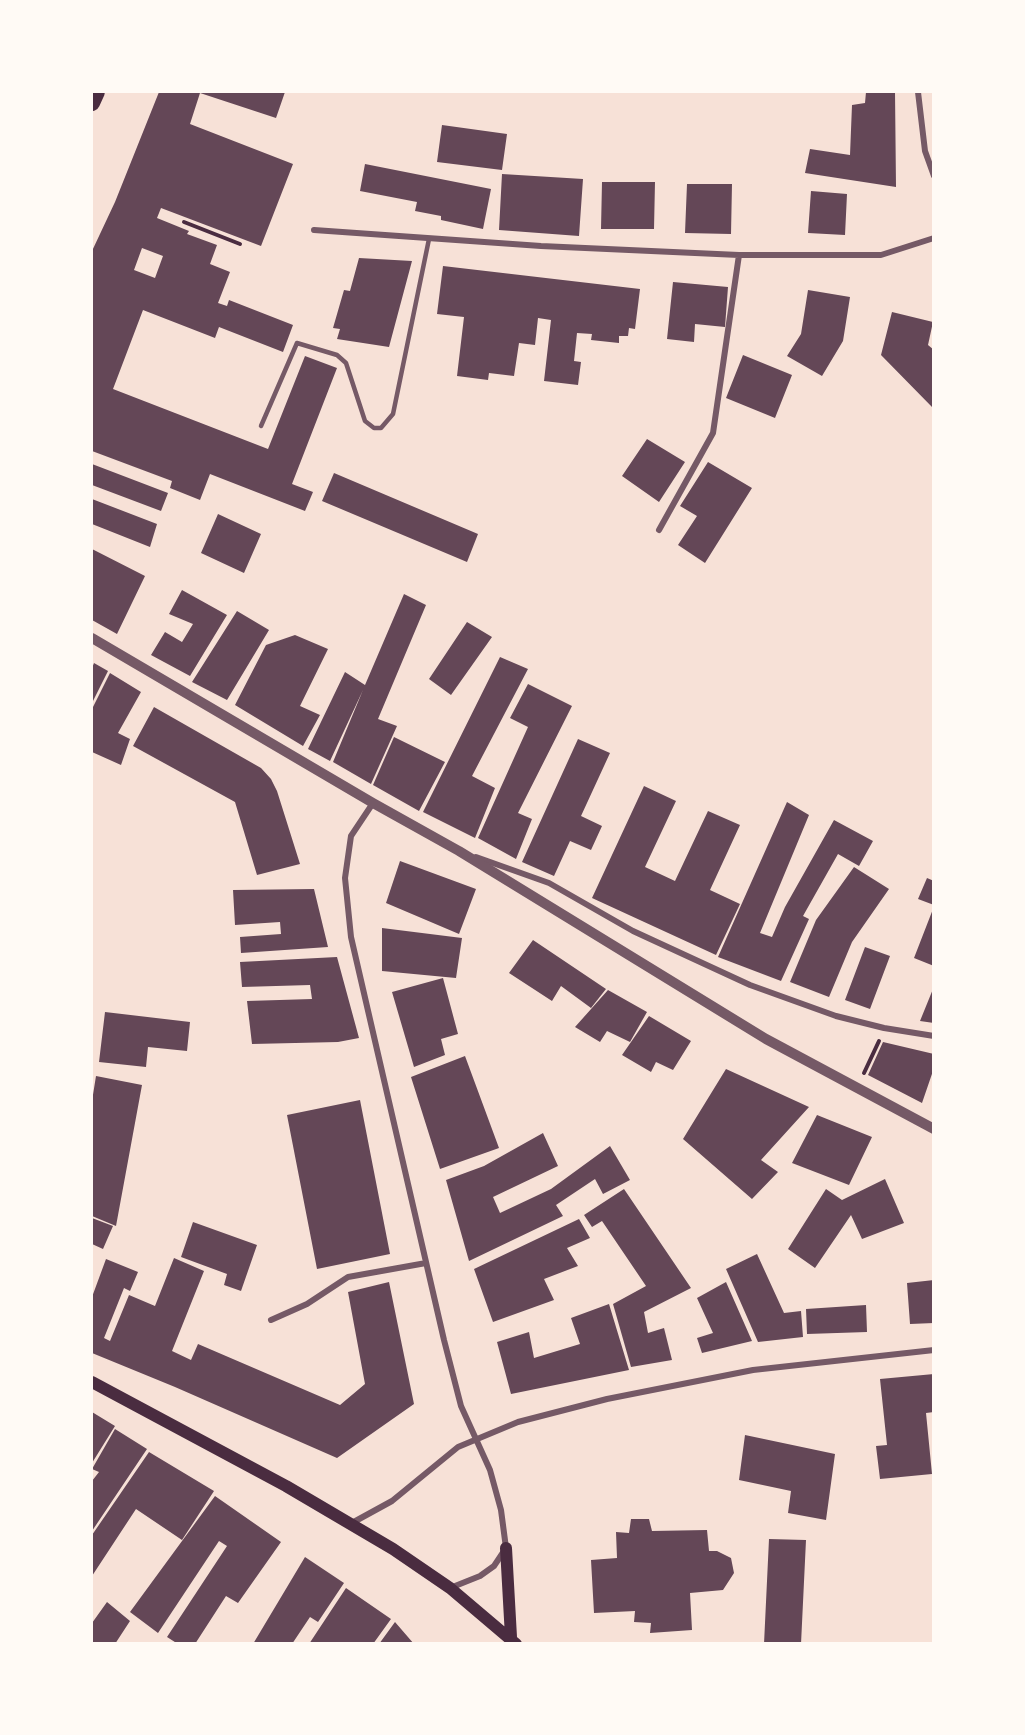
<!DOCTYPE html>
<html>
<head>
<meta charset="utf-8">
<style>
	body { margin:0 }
	#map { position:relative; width:1025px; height:1735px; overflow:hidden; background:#f7e1d7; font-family:Manrope,sans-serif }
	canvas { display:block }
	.frame { position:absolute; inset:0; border:93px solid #fffaf5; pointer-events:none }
</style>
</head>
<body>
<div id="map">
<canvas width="1025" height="1735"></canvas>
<div class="frame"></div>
</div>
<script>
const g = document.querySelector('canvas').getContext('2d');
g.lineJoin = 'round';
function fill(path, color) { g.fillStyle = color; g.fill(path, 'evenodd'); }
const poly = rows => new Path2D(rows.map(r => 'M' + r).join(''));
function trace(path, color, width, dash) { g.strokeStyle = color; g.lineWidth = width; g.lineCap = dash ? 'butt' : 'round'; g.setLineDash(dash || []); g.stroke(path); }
fill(poly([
	[159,92,285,92,276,118,200,93,190,124,293,164,261,246,161,208,157,218,189,231,187,234,217,245,210,264,230,272,218,303,227,306,229,300,293,325,283,352,219,327,215,338,143,310,113,389,268,449,305,356,337,368,292,484,313,492,305,511,210,474,200,500,170,488,172,481,92,451,92,251,115,202],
	[142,248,163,256,155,278,134,270],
	[866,92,895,92,896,187,805,173,810,149,850,155,852,105,865,103],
	[442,125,507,134,502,170,437,162],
	[365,164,491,189,483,229,441,220,441,216,415,211,417,202,360,191],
	[502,174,583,179,579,236,499,230],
	[602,182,655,182,654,229,601,229],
	[687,184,732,184,731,234,685,233],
	[811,191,847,194,845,235,808,233],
	[359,258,412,261,389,347,337,339,340,329,333,328,344,290,350,291],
	[443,266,640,289,635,329,629,328,628,336,619,336,619,343,591,340,592,334,577,333,574,361,581,362,578,385,544,381,551,320,538,318,535,345,519,343,514,376,489,373,488,380,457,376,464,317,437,314],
	[673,282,728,287,725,327,695,324,694,342,667,339],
	[808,290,850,297,843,341,822,376,787,356,801,334],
	[892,312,933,322,928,345,934,350,934,405,932,407,881,355],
	[743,355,792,375,775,418,726,398],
	[647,439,685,462,659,502,622,476],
	[708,462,752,488,705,563,678,545,697,516,680,506],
	[92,464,168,493,161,511,92,485],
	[334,473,478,534,467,562,322,501],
	[92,499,157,524,150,547,92,524],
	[218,514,261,534,244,573,201,553],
	[92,549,145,576,117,634,92,620],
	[182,590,227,615,190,676,151,655,165,632,182,642,193,624,169,614],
	[404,594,426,605,378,719,397,726,371,784,333,762,363,690,330,761,308,749,345,672,365,685],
	[237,611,269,630,227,700,192,682],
	[467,622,492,637,451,695,429,679],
	[295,635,328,649,300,706,320,715,303,746,235,705,266,645],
	[500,657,528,669,472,776,495,788,475,838,423,812],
	[94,663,108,671,92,703,92,668],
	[110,673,141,692,118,733,130,739,121,765,92,752,92,709],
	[528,684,572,706,518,813,532,819,516,859,478,838,528,727,510,718],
	[154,707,261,768,271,779,277,791,300,864,257,875,235,802,133,746],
	[394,737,445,762,419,811,373,785],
	[578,739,610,753,581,816,602,826,591,850,570,841,554,876,522,862],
	[644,786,676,801,645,867,675,881,708,811,740,825,710,890,740,904,716,955,592,898],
	[787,802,809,815,760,933,772,937,785,907,834,820,873,841,859,866,838,854,803,916,809,919,781,981,718,957],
	[400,861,476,889,459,934,386,903],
	[854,867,889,889,852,942,829,997,790,982,816,920],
	[927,878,934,881,934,905,918,899],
	[314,889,328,947,241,953,240,937,281,934,280,922,235,925,233,890],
	[933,909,934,909,934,966,914,958],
	[382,928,462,938,456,978,382,971],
	[533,940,606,989,591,1008,561,986,552,1001,509,973],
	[865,947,890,956,870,1009,845,1000],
	[337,957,359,1038,338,1042,252,1044,247,1001,312,999,310,985,242,987,240,962],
	[443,978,458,1034,441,1039,445,1055,414,1067,392,992],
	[933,989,934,1023,920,1021],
	[608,990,647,1012,630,1042,607,1031,600,1042,575,1027],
	[105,1012,190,1022,187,1051,148,1047,146,1067,99,1062],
	[649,1016,691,1041,673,1070,656,1062,651,1072,622,1055],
	[883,1042,934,1054,934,1068,922,1103,868,1075],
	[465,1056,499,1148,440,1169,411,1077],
	[726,1069,809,1107,761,1160,778,1172,752,1199,683,1139],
	[96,1076,142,1085,116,1226,92,1216,92,1101],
	[360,1100,390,1254,317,1269,287,1115],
	[817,1115,872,1137,849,1185,792,1163],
	[543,1133,558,1166,493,1197,500,1213,551,1189,610,1146,630,1180,603,1194,595,1179,556,1205,563,1216,469,1261,446,1180,484,1166],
	[885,1179,904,1223,862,1239,851,1215,815,1268,788,1249,826,1189,842,1200],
	[624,1189,691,1288,644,1312,648,1333,664,1328,672,1360,631,1367,613,1304,646,1286,602,1221,592,1227,584,1215],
	[92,1218,113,1226,103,1249,92,1244],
	[579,1219,590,1238,567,1248,578,1266,544,1279,554,1300,493,1322,474,1269],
	[193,1222,257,1245,241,1291,224,1285,227,1274,181,1257],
	[757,1254,784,1313,801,1311,803,1337,758,1342,726,1269],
	[174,1258,204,1271,172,1351,191,1360,198,1344,340,1405,365,1384,348,1292,389,1282,414,1404,337,1458,175,1387,92,1353,92,1297,106,1259,138,1272,130,1291,124,1288,104,1338,110,1341,129,1295,155,1306],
	[934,1280,934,1323,910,1324,907,1283],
	[726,1282,752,1341,702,1353,697,1338,713,1333,697,1298],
	[609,1304,629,1370,511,1394,497,1342,529,1332,534,1358,580,1344,571,1318],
	[866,1305,867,1332,807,1334,806,1309],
	[934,1374,934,1412,926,1413,932,1474,880,1479,876,1446,887,1445,880,1379],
	[92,1412,115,1426,92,1463],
	[115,1429,147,1449,92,1531,92,1481,99,1472,92,1469],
	[745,1435,835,1454,826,1520,788,1513,791,1491,739,1480],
	[149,1452,214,1491,182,1540,136,1509,92,1576,92,1535],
	[215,1496,281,1542,238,1603,226,1596,195,1644,178,1644,167,1637,227,1546,219,1541,158,1633,130,1612],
	[631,1519,649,1519,652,1531,707,1530,709,1551,717,1551,731,1558,734,1573,723,1590,690,1593,692,1630,650,1633,651,1623,634,1622,635,1611,594,1613,591,1560,617,1558,616,1532,629,1533],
	[769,1539,806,1540,801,1644,764,1644],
	[305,1557,344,1583,318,1622,310,1617,292,1644,253,1644],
	[346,1588,391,1619,373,1644,309,1644],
	[107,1602,130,1621,115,1644,92,1644,92,1623],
	[395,1622,414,1644,379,1644]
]), '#644757');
trace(poly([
	[184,222,240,244],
	[864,1073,879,1041]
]), '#4a2c40', 4);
trace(poly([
	[261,426,297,343,337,355,346,363,365,421,374,428,381,428,393,414,429,239]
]), '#755966', 4.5);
trace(poly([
	[918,92,925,151,934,176],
	[314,230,541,246,739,255,881,255,934,238],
	[659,530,713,433,739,255],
	[373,803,351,836,345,878,351,937,444,1340,461,1406,490,1470,501,1510,506,1548,494,1566,480,1576,450,1588],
	[476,857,549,883,633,931,750,985,836,1016,884,1028,934,1036],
	[271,1320,307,1304,348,1277,426,1263],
	[350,1524,392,1501,458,1447,518,1422,607,1399,753,1370,934,1350]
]), '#755966', 6);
trace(poly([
	[92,638,373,803,459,851,766,1039,934,1129]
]), '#755966', 10);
trace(poly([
	[92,1382,286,1486,393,1549,450,1588,516,1644],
	[506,1548,511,1637]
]), '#4a2c40', 12);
trace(poly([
	[92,103,97,92]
]), '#4a2c40', 16);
</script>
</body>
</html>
